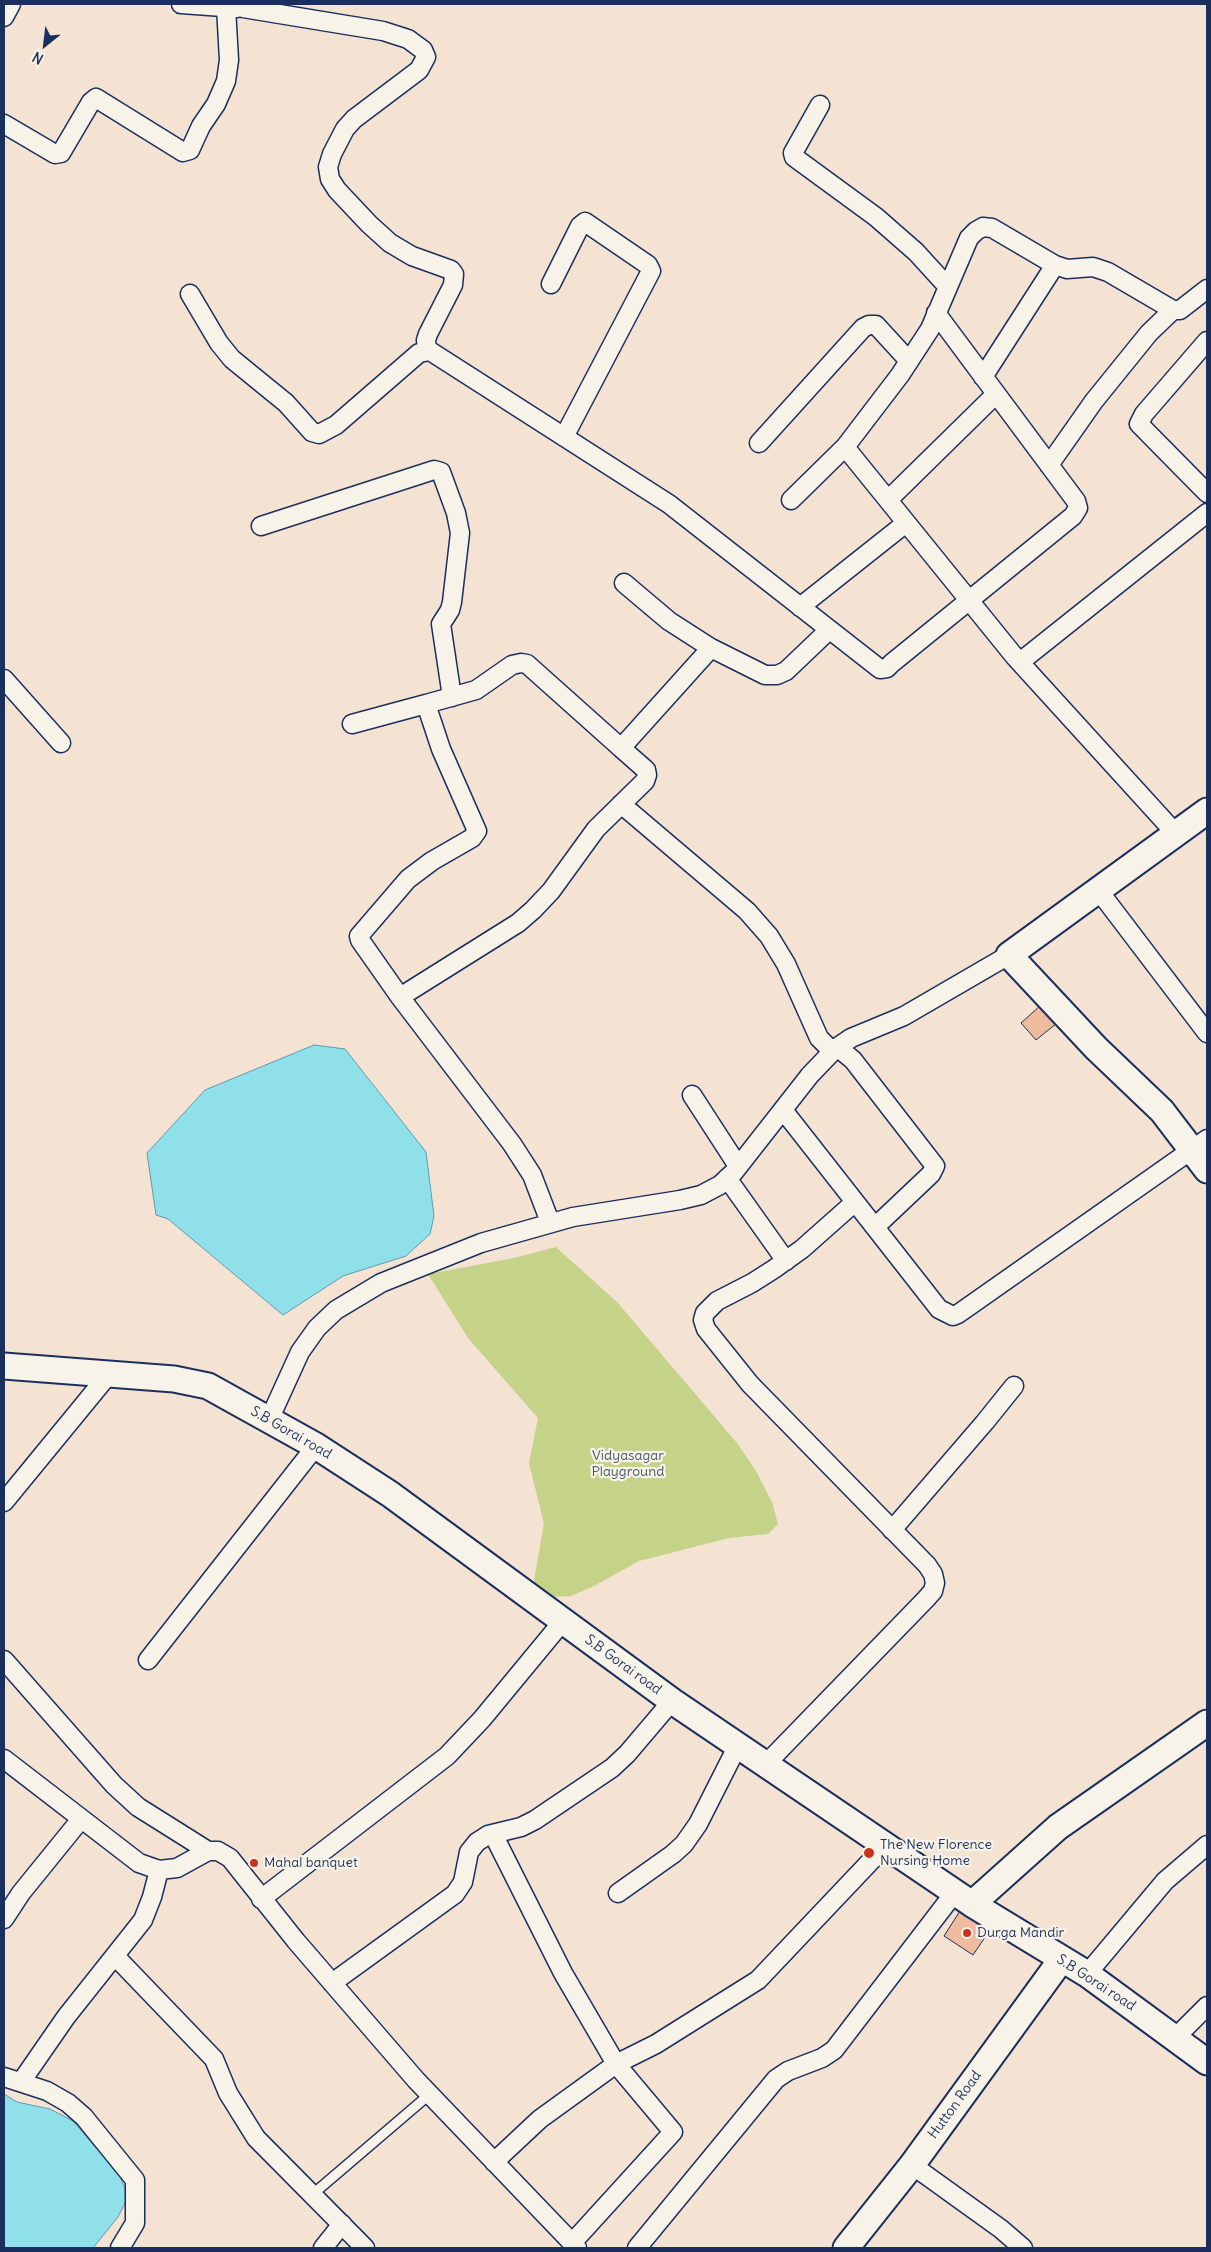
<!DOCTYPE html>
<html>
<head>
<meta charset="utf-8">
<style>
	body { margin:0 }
	#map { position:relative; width:1211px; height:2252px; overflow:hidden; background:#f4e2d2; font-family:Delius,sans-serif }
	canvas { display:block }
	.frame { position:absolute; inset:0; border:5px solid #1b2f5e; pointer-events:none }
	.north { position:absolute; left:20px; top:20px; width:50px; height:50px; -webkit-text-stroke:4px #f7f3e8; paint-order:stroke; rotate:209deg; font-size:14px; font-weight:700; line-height:20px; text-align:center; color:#1b2f5e }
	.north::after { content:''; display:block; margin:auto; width:18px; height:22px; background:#1b2f5e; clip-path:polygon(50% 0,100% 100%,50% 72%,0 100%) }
</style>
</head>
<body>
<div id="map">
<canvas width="1211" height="2252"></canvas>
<div class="frame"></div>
<div class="north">N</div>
</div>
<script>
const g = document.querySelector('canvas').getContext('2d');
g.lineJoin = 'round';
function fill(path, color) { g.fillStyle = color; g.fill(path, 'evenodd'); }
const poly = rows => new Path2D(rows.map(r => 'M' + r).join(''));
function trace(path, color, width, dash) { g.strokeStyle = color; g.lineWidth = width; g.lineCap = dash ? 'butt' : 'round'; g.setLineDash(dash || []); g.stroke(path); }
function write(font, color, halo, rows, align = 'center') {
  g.font = font + ' Delius,sans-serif'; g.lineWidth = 4.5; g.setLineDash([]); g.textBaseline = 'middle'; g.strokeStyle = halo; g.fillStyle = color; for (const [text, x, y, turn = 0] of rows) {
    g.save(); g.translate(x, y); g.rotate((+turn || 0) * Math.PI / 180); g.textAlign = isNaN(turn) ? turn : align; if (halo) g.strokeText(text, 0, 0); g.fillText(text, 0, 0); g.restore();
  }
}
fill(poly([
	[556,1247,617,1302,737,1443,756,1471,772,1502,778,1524,768,1534,729,1538,639,1561,594,1586,571,1596,550,1597,533,1586,544,1523,529,1463,538,1418,468,1338,428,1274,514,1258]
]), '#c4d388');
const water = poly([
	[314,1045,345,1049,426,1152,434,1216,430,1234,406,1256,343,1276,283,1315,168,1219,156,1215,147,1153,205,1090,314,1045],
	[4,2094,17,2102,50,2109,73,2121,95,2147,115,2163,128,2197,118,2217,93,2248,4,2248,4,2094]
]);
fill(water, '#8fe0e9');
trace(water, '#6199b1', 1);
const building = poly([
	[1041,1005,1057,1023,1036,1040,1021,1023,1041,1005],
	[960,1911,990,1930,973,1955,944,1936,960,1911]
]);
fill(building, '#eebb9f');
trace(building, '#1b2f5e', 1);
const lane = poly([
	[313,2194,430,2094]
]);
const street = poly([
	[181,4,237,8],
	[243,4,243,8,383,31,408,39,423,50,426,57,419,70,354,119,345,129,332,154,328,167,330,179,337,190,369,224,390,243,412,256,451,270,454,274,453,285,428,334,426,340,427,350],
	[4,17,11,4],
	[820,105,793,153,794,157,876,217,916,252,947,286],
	[4,124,55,154,61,153,91,102,96,98,183,152,190,150,201,126,216,104,226,81,229,60,226,7],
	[551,284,580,226,585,222,648,265,651,271,564,437],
	[190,294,219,343,232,359,286,403,312,432,319,434,336,425,419,353,430,351,669,504,880,669,887,668,892,663,1073,516,1078,508,1076,501,936,313],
	[1207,341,1144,414,1139,424,1207,493],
	[983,377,1055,265],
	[759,443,863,328,869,325,876,325,909,361],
	[1049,465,1094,401,1149,333,1173,310],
	[791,500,845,447],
	[888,500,996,394],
	[261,526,434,470,441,472,456,513,460,533,452,602,450,610,441,624,452,697],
	[624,583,669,621,711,648,765,675,777,675,786,671,829,630],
	[800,607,906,523],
	[1020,662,1207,513],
	[4,679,61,743],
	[352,724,426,704],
	[621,804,747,911,769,936,786,964,819,1038,828,1047,842,1051,853,1060,935,1166,931,1174,875,1227],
	[1177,835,1015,657,845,447,900,375,930,329,969,238,976,231,983,227,992,228,1055,265,1067,269,1093,267,1108,272,1173,310,1180,310,1207,289],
	[1099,891,1207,1033],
	[400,997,360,940,359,936,408,879,432,861,472,838,477,831,441,749,426,704,476,690,512,665,521,663,527,664,621,748],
	[692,1095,738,1166],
	[783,1110,939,1309,953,1316,958,1314,1207,1139],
	[727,1178,786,1261],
	[550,1222,532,1175,512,1144,400,997,518,923,533,910,551,891,596,829,645,781,647,775,646,770,621,748,711,648],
	[269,1420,300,1352,317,1328,336,1310,381,1283,481,1243,573,1217,680,1200,701,1195,720,1185,734,1172,810,1075,835,1049,851,1038,904,1016,1009,955],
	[4,1502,109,1374],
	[892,1530,985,1422,1014,1386],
	[4,1660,114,1785,138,1807,208,1851],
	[148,1660,316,1446],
	[4,1759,139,1863,159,1870,177,1868,208,1851,218,1851,230,1858,296,1941,416,2080,577,2248],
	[766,1764,926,1599,933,1591,935,1583,933,1574,927,1565,750,1384,706,1329,703,1320,705,1313,717,1301,752,1283,774,1269,802,1249,855,1202],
	[493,1834,563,1973,616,2064,540,2119,494,2162],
	[618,1893,673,1854,684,1844,698,1824,738,1745],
	[261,1899,447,1756,482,1719,563,1621],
	[4,1919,21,1893,81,1819],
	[115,1956,214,2059,228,2093,256,2138,365,2248],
	[1087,1974,1165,1881,1207,1845],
	[332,1983,455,1894,463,1882,469,1852,477,1842,488,1835,521,1827,535,1820,612,1768,627,1754,672,1701],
	[1175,2038,1207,2006],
	[4,2077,47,2091,68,2103,84,2117,135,2180,135,2223,120,2248],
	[21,2082,66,2017,143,1920,152,1897,159,1870],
	[912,2165,1001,2229,1023,2248],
	[572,2243,673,2132,616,2064,656,2044,758,1980,885,1846],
	[323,2248,342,2224],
	[637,2248,776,2079,788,2071,822,2058,834,2050,955,1892]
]);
const secondary = poly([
	[1207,811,1009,955,1096,1048,1162,1111,1207,1170],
	[4,1366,174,1379,208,1386,316,1446,390,1494,672,1701,972,1904,1087,1974,1207,2062],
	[972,1904,1058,1827,1207,1723],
	[846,2248,912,2165,1061,1960]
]);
trace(lane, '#1b2f5e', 12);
trace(street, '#1b2f5e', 21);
trace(secondary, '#1b2f5e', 29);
trace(lane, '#f7f3e8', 9);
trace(street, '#f7f3e8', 18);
trace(secondary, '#f7f3e8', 25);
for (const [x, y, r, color] of [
	[869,1853,6,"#c8321e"],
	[254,1863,5,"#c8321e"],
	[967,1933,5,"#c8321e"]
]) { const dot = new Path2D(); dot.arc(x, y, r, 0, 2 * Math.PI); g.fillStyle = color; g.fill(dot); trace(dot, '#f7f3e8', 2); }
write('14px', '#1b2f5e', '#f7f3e8', [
	["S.B Gorai road",291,1433,30],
	["S.B Gorai road",623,1665,36],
	["S.B Gorai road",1096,1983,33],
	["Hutton Road",955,2105,-54]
]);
write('14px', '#455868', '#f7f3e8', [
	["Vidyasagar",628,1456],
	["Playground",628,1472]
]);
write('14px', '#1b2f5e', '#f7f3e8', [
	["The New Florence",880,1845],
	["Nursing Home",880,1861],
	["Mahal banquet",264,1863],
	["Durga Mandir",977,1933]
], 'left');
</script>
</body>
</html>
